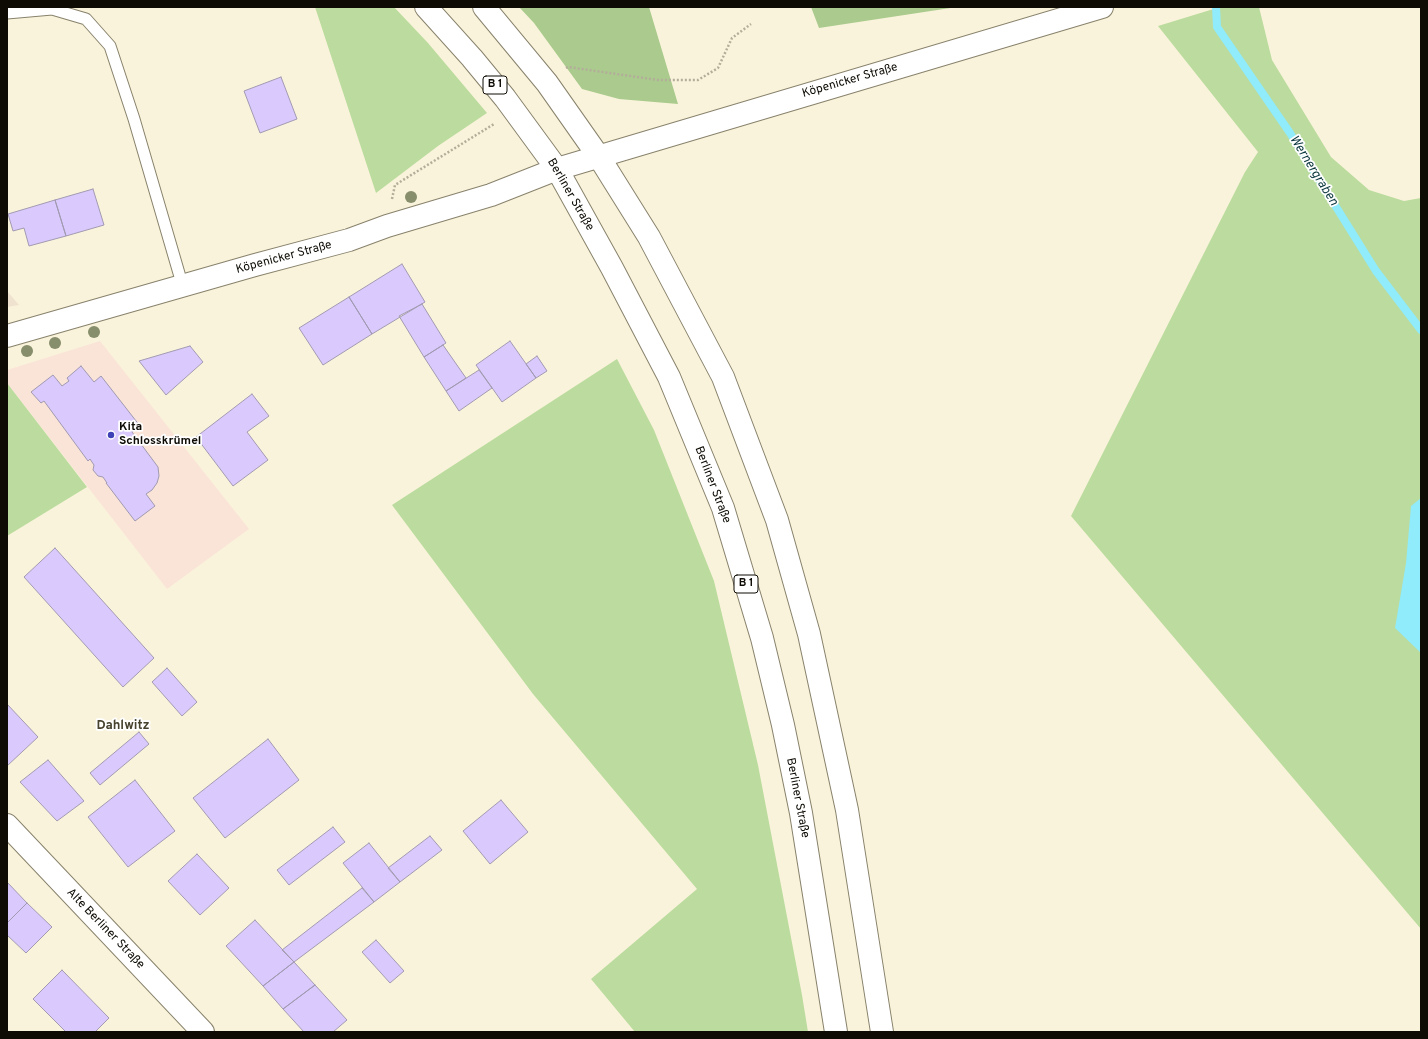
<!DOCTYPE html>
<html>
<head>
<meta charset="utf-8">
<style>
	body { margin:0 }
	#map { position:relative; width:1428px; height:1039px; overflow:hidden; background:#faf3db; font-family:Overpass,sans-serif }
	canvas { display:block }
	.frame { position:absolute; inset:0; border:8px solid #0d0b04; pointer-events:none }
</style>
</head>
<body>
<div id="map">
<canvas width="1428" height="1039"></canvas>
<div class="frame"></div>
</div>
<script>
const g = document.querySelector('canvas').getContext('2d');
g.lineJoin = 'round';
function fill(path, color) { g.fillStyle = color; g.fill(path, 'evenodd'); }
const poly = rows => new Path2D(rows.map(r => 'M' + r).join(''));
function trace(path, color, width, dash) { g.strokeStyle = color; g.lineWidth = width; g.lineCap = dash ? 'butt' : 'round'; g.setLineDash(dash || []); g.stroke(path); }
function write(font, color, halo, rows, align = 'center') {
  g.font = font + ' Overpass,sans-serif'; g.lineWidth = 3.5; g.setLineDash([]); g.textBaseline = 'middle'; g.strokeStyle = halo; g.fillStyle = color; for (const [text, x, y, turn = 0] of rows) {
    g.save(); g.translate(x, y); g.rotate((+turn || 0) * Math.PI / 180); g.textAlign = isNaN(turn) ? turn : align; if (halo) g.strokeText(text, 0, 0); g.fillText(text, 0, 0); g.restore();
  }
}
fill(poly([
	[7,291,19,305,7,307]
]), '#efe3cf');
fill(poly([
	[100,341,249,529,167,589,7,383,7,370]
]), '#fae4d7');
fill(poly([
	[315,7,394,7,428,43,487,113,438,146,376,193],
	[1220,7,1259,7,1272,60,1331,157,1369,190,1404,201,1421,198,1421,929,1071,516,1245,172,1258,152,1158,26],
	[617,359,654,430,714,581,758,765,802,995,808,1032,635,1032,591,979,697,889,533,694,392,505],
	[7,383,87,487,7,536]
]), '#bbdc9e');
fill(poly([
	[519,7,649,7,678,104,619,99,582,89,534,23],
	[811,7,957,7,819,28]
]), '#aacb8d');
fill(poly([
	[1421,498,1421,653,1395,628,1406,563,1411,506]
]), '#90ebfb');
trace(poly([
	[1216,7,1217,27,1290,133,1376,271,1421,330]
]), '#90ebfb', 8);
const building = poly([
	[281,77,297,119,260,133,244,91,281,77],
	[93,189,104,225,66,236,55,200,93,189],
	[55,200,66,236,29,246,24,228,13,231,8,214,55,200],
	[402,264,425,302,372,334,349,297,402,264],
	[349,297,372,334,323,365,299,328,349,297],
	[422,304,446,343,424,357,399,316,422,304],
	[510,341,536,378,502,402,476,365,510,341],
	[443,345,466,378,446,391,424,357,443,345],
	[190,346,203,362,166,395,139,361,190,346],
	[537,356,547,371,536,378,526,364,537,356],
	[81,366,94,382,101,376,140,426,132,432,158,467,159,476,157,483,152,490,146,494,155,506,135,521,106,483,107,483,103,477,98,476,93,470,94,465,90,459,88,461,44,401,41,403,31,392,53,375,62,386,69,381,67,378,81,366],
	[479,370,492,388,459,411,446,391,479,370],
	[252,394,269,416,247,432,268,460,233,486,196,437,252,394],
	[55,548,154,658,123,687,24,577,55,548],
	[167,668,197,702,182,716,152,682,167,668],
	[7,704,38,737,7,766,7,704],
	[139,732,149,744,100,785,90,773,139,732],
	[268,739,299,780,225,838,193,798,268,739],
	[48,760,84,801,57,821,20,782,48,760],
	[135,780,175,831,128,867,88,817,135,780],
	[501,800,528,832,490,864,463,831,501,800],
	[333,827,345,842,289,885,277,870,333,827],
	[430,836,442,850,400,882,388,868,430,836],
	[369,843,400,882,374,902,343,863,369,843],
	[197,854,229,888,200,915,168,881,197,854],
	[7,882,27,903,7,923,7,882],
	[362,888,374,902,294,962,282,950,362,888],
	[27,903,52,927,26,953,7,935,7,923,27,903],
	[255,920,294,962,263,986,226,946,255,920],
	[376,940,404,971,390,983,362,952,376,940],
	[294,962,315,985,283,1009,263,986,294,962],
	[62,970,109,1018,95,1032,66,1032,33,999,62,970],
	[315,985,347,1020,333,1032,304,1032,283,1009,315,985]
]);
fill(building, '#d9c9fc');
trace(building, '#a19ab1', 1);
const lane = poly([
	[7,13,52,9,86,19,110,46,134,119,183,287]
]);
const street = poly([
	[7,336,255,265,349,240,387,226,491,195,557,169],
	[7,825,203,1032]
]);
const secondary = poly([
	[557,169,1102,7]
]);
const primary = poly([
	[426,7,472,58,505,98,557,169,612,268,669,377,723,508,762,638,783,725,801,813,836,1032],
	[484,7,547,83,599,157,649,237,723,377,777,520,809,634,847,810,882,1032]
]);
trace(lane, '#88826c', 13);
trace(street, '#88826c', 24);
trace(secondary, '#88826c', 24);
trace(primary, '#88826c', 24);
trace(poly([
	[566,68,568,67,658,80,698,80,718,68,732,38,751,24],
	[392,199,395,185,494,124]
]), '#b3ad9a', 2.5, [2, 2]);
trace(lane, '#fff', 11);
trace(street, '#fff', 22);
trace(secondary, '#fff', 22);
trace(primary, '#fff', 22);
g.fillStyle = '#868e6b';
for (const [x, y] of [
	[411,197],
	[94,332],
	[55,343],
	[27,351]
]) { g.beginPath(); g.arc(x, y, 6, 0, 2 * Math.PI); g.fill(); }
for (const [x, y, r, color] of [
	[111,435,4,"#3f42b6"]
]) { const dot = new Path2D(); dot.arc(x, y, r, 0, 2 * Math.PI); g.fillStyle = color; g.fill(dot); trace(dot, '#fff', 1.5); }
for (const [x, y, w] of [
	[495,85,24],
	[746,584,24]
]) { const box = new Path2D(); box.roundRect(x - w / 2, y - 9, w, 18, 3); g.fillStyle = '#fff'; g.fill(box); trace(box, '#0d0b04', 1); }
write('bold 11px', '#0d0b04', null, [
	["B 1",495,85],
	["B 1",746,584]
]);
write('12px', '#0d0b04', '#fff', [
	["Köpenicker Straße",850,81,-16],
	["Berliner Straße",570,195,60],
	["Köpenicker Straße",284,258,-15],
	["Berliner Straße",712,485,69],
	["Berliner Straße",797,798,79],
	["Alte Berliner Straße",105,929,46]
]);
write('bold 12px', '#0d0b04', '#fff', [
	["Kita",119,428],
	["Schlosskrümel",119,442]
], 'left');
write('italic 13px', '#0b383e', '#fff', [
	["Wernergraben",1313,171,58]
]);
write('bold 13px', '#47422e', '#fff', [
	["Dahlwitz",123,726]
]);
</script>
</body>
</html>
